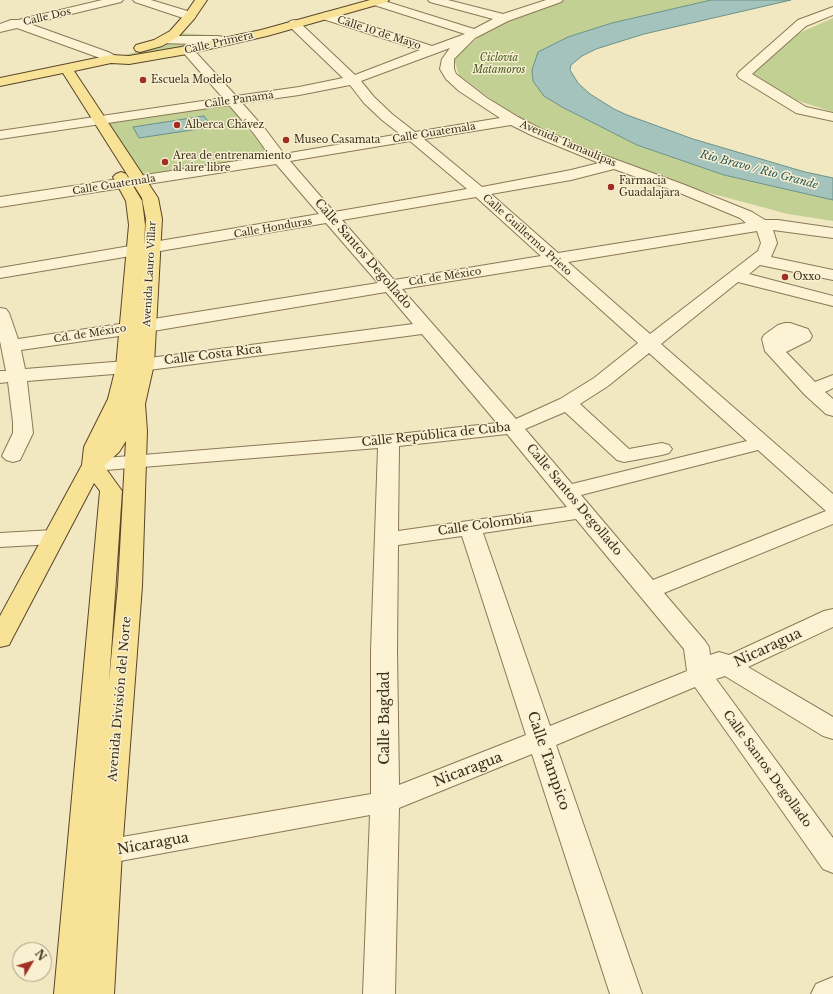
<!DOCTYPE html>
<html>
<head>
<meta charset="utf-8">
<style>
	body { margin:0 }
	#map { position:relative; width:833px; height:994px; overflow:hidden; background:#f1e7c0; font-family:"Libre Baskerville",serif }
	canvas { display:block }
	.north { position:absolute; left:12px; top:942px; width:40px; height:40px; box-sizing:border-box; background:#f8f0d1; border:1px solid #aca289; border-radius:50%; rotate:52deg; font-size:11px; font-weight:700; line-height:16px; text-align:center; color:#3a2e1c }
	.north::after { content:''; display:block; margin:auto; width:14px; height:18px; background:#9f2e23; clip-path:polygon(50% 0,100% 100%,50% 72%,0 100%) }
</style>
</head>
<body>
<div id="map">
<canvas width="833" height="994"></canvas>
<div class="north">N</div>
</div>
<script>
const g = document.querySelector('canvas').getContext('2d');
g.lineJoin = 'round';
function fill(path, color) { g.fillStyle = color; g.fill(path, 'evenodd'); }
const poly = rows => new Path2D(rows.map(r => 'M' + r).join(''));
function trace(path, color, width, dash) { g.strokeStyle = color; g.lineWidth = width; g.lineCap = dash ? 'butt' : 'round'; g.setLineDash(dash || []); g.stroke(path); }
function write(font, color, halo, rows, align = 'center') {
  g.font = font + ' "Libre Baskerville",serif'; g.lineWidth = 3; g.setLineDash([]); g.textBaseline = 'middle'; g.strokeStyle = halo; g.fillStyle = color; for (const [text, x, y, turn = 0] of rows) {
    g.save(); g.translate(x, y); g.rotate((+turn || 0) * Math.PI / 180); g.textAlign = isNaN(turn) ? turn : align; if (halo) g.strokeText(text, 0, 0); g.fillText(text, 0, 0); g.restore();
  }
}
fill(poly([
	[566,0,711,0,612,23,568,37,562,107,637,145,724,175,833,200,833,221,788,214,687,187,564,141,518,120,459,75,454,59,482,34,508,19,545,5],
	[833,18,833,112,796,100,752,74,797,34],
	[181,33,238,37,131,57,125,55,169,42],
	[228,105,248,128,247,129,275,157,142,177,107,123]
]), '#c3d094');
const water = poly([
	[711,0,791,0,644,34,596,49,582,56,571,65,570,70,578,83,590,94,614,109,627,115,693,139,805,172,833,178,833,200,724,175,637,145,562,107,544,96,533,81,532,70,538,52,568,37,612,23,711,0],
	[204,116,212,127,139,138,133,127,204,116]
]);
fill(water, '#a4c3bd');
trace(water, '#6a928b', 1);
const minor = poly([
	[102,0,123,0,121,2,30,24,108,52,116,56,117,59,116,62,106,62,100,58,17,28,0,32,0,24,11,20,18,20,102,0],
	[133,0,151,0,194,13,196,16,194,19,186,19,135,2,133,0],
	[371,0,381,0,474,29,493,19,430,2,428,0,448,0,503,14,546,0,563,0,561,2,508,21,475,38,454,59,454,69,456,74,487,98,518,117,541,129,587,149,685,185,752,212,765,220,778,220,833,228,833,238,773,230,777,243,771,257,833,270,833,280,760,265,749,274,833,296,833,306,738,282,661,344,833,494,833,524,664,593,705,641,709,647,710,655,719,652,729,655,824,611,833,609,833,627,748,667,833,717,833,739,823,736,725,676,716,679,833,838,833,873,823,869,695,687,556,745,642,994,610,994,532,754,399,808,395,994,363,994,370,815,93,866,83,862,78,854,83,846,93,842,371,794,371,651,378,448,93,471,85,470,82,465,85,460,93,459,389,435,497,423,422,334,126,373,27,381,33,433,20,460,13,462,6,460,2,456,13,433,13,422,8,382,0,383,0,371,6,371,0,341,0,308,6,309,9,313,18,339,147,320,378,283,326,223,0,278,0,268,319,214,276,164,0,207,0,197,270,156,255,135,229,105,0,139,0,131,223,98,181,50,183,47,187,46,191,47,236,96,299,87,343,78,290,27,288,24,290,21,294,20,298,21,355,75,420,50,323,19,321,16,323,13,327,12,432,46,465,34,371,4,369,2,371,0],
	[450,48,442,59,440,69,446,79,459,91,500,118,415,132,392,114,374,97,361,81,450,48],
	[350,85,364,103,382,120,400,134,284,154,265,129,242,103,299,95,350,85],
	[511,125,531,135,599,163,571,170,482,187,424,139,511,125],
	[410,141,467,189,334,212,290,161,410,141],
	[614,169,675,191,740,218,746,223,558,253,491,194,571,180,614,169],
	[476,197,541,256,394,280,342,220,476,197],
	[757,231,761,243,758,251,650,334,568,262,757,231],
	[551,265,638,343,594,378,560,399,516,419,402,289,551,265],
	[386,292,413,324,126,361,25,369,21,350,147,332,386,292],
	[649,353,747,441,572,484,525,429,565,412,617,460,624,462,662,455,669,453,672,449,669,445,662,443,629,449,580,404,608,386,649,353],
	[507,434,567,507,398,531,399,446,507,434],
	[758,450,826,511,653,580,581,495,758,450],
	[576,519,684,649,687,671,550,726,483,533,576,519],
	[462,536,526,735,399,785,397,651,398,545,462,536],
	[833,7,833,15,806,26,752,74,806,107,833,113,833,121,796,113,739,78,737,75,739,72,798,20,833,7],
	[165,36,217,36,232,38,234,41,232,44,228,45,161,43,159,40,161,37,165,36],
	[785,323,790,323,808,329,812,336,810,340,786,352,815,382,833,375,833,388,825,392,833,399,833,416,826,414,805,395,765,351,762,339,764,335,778,325,785,323],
	[54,530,62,532,65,537,62,542,54,544,0,547,0,533,54,530],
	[833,977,833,994,811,994,816,984,833,977]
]);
const major = poly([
	[195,0,207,0,194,19,178,37,162,46,140,52,136,51,134,48,136,45,154,40,170,31,186,13,195,0],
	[370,0,389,0,387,2,267,36,187,54,129,64,111,63,74,71,158,198,162,219,154,364,145,404,147,431,142,586,122,852,114,994,54,994,100,491,94,483,12,639,9,645,0,647,0,616,82,465,84,447,108,399,116,367,129,225,126,201,113,177,116,174,121,172,126,174,142,201,145,225,144,249,146,219,142,198,63,73,0,86,0,78,111,55,129,56,187,46,261,30,370,0],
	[126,441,118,586,109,682,122,491,104,466,119,452,126,441]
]);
trace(minor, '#8b7857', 2);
trace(major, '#59452c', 2);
fill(minor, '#fbf3d4');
fill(major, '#f7e295');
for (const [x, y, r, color] of [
	[143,80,4,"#9f2e23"],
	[177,125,4,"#9f2e23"],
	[286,140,4,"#9f2e23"],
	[165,162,4,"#9f2e23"],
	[611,187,4,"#9f2e23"],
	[785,277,4,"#9f2e23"]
]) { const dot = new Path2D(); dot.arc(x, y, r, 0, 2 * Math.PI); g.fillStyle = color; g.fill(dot); trace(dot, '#f8f0d1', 1.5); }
write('10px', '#3a2e1c', '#f8f0d1', [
	["Calle Dos",47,17,-13],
	["Calle 10 de Mayo",379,33,18],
	["Calle Primera",219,43,-13],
	["Calle Panamá",239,100,-8],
	["Calle Guatemala",434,133,-9],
	["Avenida Tamaulipas",568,144,23],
	["Calle Guatemala",114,185,-9],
	["Calle Honduras",273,228,-10],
	["Calle Guillermo Prieto",527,235,42],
	["Avenida Lauro Villar",150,274,-87],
	["Cd. de México",445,277,-9],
	["Cd. de México",90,334,-9]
]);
write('italic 10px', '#455821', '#f8f0d1', [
	["Ciclovía",499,58],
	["Matamoros",499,70]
]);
write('10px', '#3a2e1c', '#f8f0d1', [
	["Escuela Modelo",151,80],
	["Alberca Chávez",185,125],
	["Museo Casamata",294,140],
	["Area de entrenamiento",173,156],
	["al aire libre",173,168],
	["Farmacia",619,181],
	["Guadalajara",619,193],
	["Oxxo",793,277]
], 'left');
write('italic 11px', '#2a595b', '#f8f0d1', [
	["Río Bravo / Rio Grande",759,170,15]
]);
write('12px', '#3a2e1c', '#f8f0d1', [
	["Calle Santos Degollado",363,254,49],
	["Calle Costa Rica",213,355,-7],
	["Calle República de Cuba",436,435,-6],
	["Calle Santos Degollado",574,500,50],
	["Calle Colombia",485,525,-8],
	["Avenida División del Norte",120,699,-85],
	["Calle Santos Degollado",767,769,54]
]);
write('14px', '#3a2e1c', '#f8f0d1', [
	["Nicaragua",768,648,-25],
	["Calle Bagdad",385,718,-90],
	["Calle Tampico",548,761,71],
	["Nicaragua",468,770,-21],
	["Nicaragua",153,844,-10]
]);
</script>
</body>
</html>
